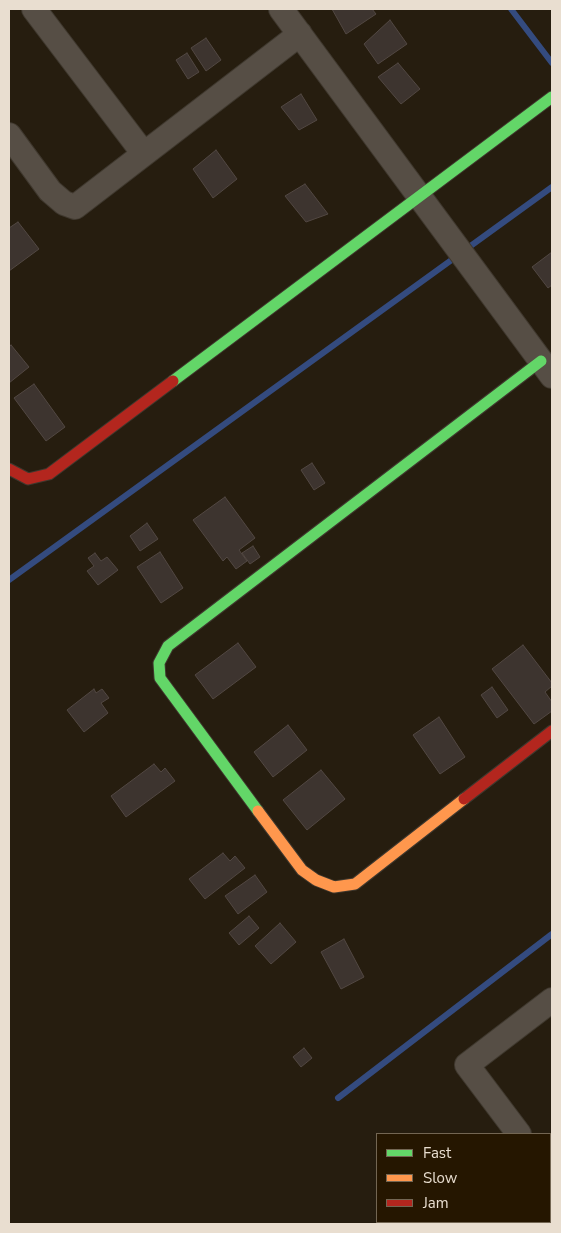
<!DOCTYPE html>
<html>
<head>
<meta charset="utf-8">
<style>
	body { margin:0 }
	#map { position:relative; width:561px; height:1233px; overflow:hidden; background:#261d0f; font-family:"Nunito Sans",sans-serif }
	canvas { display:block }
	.frame { position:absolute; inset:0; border:10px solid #e9ded0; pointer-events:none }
	.legend { position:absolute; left:376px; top:1133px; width:175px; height:90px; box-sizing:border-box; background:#251600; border:1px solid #736653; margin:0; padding:6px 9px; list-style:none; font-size:15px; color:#e9ded0 }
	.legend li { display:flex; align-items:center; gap:10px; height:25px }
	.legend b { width:25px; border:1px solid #736653 }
</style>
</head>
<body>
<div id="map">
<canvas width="561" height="1233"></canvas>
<div class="frame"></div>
<ul class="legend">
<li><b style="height:6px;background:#63d668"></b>Fast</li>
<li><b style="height:6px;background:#ff974d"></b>Slow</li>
<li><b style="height:6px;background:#b3261e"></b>Jam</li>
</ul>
</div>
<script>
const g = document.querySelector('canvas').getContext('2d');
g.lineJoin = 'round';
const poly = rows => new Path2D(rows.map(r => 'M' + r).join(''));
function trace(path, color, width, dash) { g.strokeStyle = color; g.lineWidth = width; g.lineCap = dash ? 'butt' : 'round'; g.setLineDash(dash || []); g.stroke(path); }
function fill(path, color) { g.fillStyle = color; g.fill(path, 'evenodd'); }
trace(poly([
	[511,9,552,63],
	[465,250,552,187],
	[9,580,457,256],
	[338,1098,552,934]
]), '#344b7f', 6);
const building = poly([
	[332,9,372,9,376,14,346,34,332,9],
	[390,20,407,44,378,64,364,44,390,20],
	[206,38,221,60,206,71,191,48,206,38],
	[187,53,199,72,188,79,176,60,187,53],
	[398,63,420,89,401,104,378,77,398,63],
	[301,94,317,120,299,130,281,107,301,94],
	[216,150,237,179,213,198,193,169,216,150],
	[305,184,328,214,306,222,285,196,305,184],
	[18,222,39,249,9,271,9,228,18,222],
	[552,252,552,285,548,288,532,267,552,252],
	[11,345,29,367,9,383,9,347,11,345],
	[34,384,65,427,46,441,14,398,34,384],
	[312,463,325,483,314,490,301,470,312,463],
	[225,497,255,538,239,550,247,561,236,569,227,557,223,561,193,520,225,497],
	[147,523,158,539,140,551,130,536,147,523],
	[253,546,260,557,250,564,242,553,253,546],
	[160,552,183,588,161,603,137,567,160,552],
	[95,553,101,561,107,557,118,570,98,585,87,571,94,566,88,558,95,553],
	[238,643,256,667,213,699,195,675,238,643],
	[523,645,552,683,552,686,545,692,552,702,552,711,534,724,492,669,523,645],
	[492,687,508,710,497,718,481,695,492,687],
	[94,689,96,693,102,689,109,698,101,703,108,713,84,732,67,710,94,689],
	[439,717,465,757,440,774,413,735,439,717],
	[288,725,307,750,273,777,254,752,288,725],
	[154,764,161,772,165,768,175,781,126,817,111,796,154,764],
	[321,770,345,799,307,830,283,800,321,770],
	[223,853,230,861,235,856,245,868,205,899,189,879,223,853],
	[255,875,267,892,238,914,225,896,255,875],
	[249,916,259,928,239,945,229,933,249,916],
	[280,923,296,942,271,964,255,946,280,923],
	[344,939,364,977,341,989,321,952,344,939],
	[304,1048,312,1058,301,1067,293,1057,304,1048],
	[483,1222,528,1222,529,1223,480,1224,483,1222]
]);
fill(building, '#3d342f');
trace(building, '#524843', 1);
const street = poly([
	[34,9,144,154],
	[281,9,552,376],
	[9,135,50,191,64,203,75,207,300,34],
	[519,1134,467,1065,552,1000],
	[550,1175,552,1179]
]);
const fast = poly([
	[173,381,552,97],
	[258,811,160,678,159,663,168,646,541,361]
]);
const slow = poly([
	[258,811,302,870,316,880,334,887,355,884,464,799]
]);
const jam = poly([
	[9,469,28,479,49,474,173,381],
	[464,799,552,731]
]);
trace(street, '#3f382e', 26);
trace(fast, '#3f382e', 13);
trace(slow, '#3f382e', 13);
trace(jam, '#3f382e', 13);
trace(street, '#564e45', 24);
trace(fast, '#63d668', 11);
trace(slow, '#ff974d', 11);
trace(jam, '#b3261e', 11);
</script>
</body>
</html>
